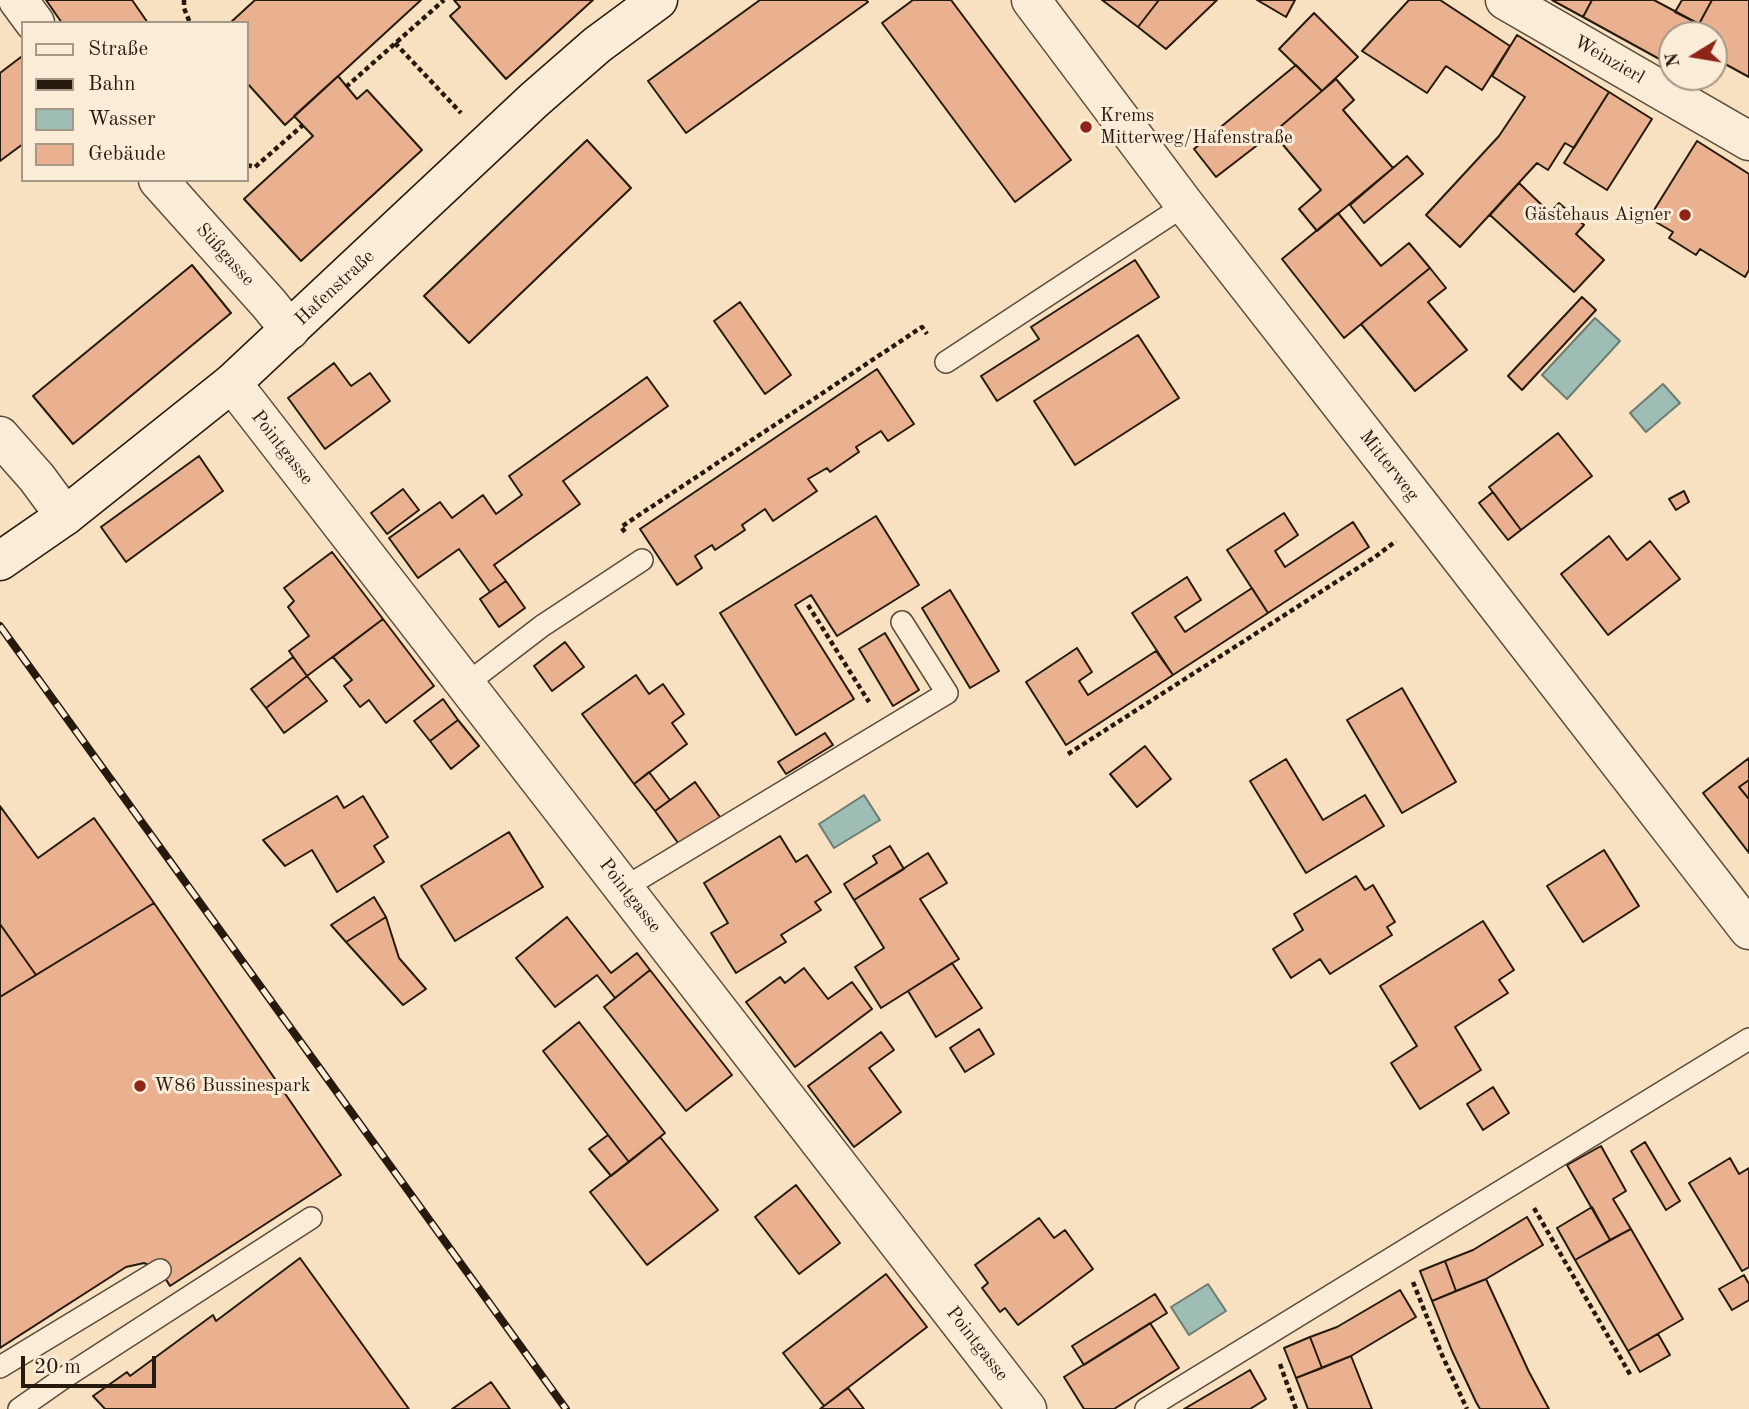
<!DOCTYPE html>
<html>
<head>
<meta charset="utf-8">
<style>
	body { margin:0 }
	#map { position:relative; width:1749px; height:1409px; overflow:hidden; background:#f8e1c1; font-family:"Old Standard TT",serif }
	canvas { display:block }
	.legend { position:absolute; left:21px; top:21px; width:228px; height:161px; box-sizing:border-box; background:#faecd7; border:2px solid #a59886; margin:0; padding:9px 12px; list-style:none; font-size:21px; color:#251a0d }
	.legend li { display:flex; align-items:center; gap:14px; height:35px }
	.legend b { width:35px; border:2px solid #a59886 }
	.north { position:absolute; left:1658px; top:21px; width:70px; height:70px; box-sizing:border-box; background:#faecd7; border:2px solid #a59886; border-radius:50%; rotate:259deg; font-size:19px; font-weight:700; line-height:28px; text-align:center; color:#251a0d }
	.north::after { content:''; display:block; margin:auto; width:24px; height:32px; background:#8f2418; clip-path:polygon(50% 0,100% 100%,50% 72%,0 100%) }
	.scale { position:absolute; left:21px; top:1356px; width:135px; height:32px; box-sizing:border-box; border:4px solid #251a0d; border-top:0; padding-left:9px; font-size:21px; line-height:24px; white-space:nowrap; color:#251a0d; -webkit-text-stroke:5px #faecd7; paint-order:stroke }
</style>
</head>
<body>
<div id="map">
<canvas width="1749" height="1409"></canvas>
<ul class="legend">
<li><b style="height:9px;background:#faecd7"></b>Straße</li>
<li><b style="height:9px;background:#251a0d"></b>Bahn</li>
<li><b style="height:19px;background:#9dbdb5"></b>Wasser</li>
<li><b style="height:19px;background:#eab191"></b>Gebäude</li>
</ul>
<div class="north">N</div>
<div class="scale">20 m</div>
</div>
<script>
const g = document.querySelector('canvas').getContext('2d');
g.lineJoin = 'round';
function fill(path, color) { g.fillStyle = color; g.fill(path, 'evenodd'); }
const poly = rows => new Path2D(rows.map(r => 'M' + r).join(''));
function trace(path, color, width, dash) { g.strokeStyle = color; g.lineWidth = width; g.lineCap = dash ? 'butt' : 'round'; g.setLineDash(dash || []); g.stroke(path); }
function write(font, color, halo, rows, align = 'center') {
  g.font = font + ' "Old Standard TT",serif'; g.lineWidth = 6; g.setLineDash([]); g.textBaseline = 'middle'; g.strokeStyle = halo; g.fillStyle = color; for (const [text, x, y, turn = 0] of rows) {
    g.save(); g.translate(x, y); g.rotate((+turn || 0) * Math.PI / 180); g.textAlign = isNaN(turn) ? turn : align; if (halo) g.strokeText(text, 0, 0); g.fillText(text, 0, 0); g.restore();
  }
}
const water = poly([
	[1595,318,1620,341,1567,399,1542,375,1595,318],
	[1663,384,1680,403,1646,432,1630,413,1663,384],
	[864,795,880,820,834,848,819,824,864,795],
	[1208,1284,1226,1311,1189,1335,1171,1307,1208,1284]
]);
fill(water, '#9dbdb5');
trace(water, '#6d7c72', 2);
const building = poly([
	[46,0,132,0,148,23,62,23,46,0],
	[255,0,421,0,285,125,247,83,247,23,230,23,255,0],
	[454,0,593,0,506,79,450,16,460,7,454,0],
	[760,0,866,0,868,2,686,133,648,81,760,0],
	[913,0,951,0,1071,160,1015,202,882,23,913,0],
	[1102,0,1159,0,1138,27,1102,0],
	[1159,0,1217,0,1166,49,1138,27,1159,0],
	[1257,0,1295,0,1286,17,1257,0],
	[1409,0,1440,0,1510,46,1482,90,1446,66,1427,93,1362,51,1409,0],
	[1552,0,1592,0,1583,17,1552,0],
	[1592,0,1654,0,1699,24,1693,35,1672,35,1672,66,1583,17,1592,0],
	[1682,0,1712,0,1699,24,1675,12,1682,0],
	[1712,0,1749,0,1749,77,1714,58,1714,35,1693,35,1712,0],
	[1314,13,1358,57,1322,91,1279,49,1314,13],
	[1517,35,1609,92,1574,148,1565,143,1548,170,1537,163,1460,247,1426,215,1499,136,1525,97,1492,76,1517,35],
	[21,57,23,60,23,144,0,161,0,73,21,57],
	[1296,65,1322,91,1273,133,1216,177,1194,149,1296,65],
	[338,76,357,99,367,90,422,150,301,261,244,199,313,136,294,116,338,76],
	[1336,79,1354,100,1343,110,1393,168,1317,231,1299,209,1321,190,1273,133,1336,79],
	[1609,92,1652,119,1607,190,1564,163,1609,92],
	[587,140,631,188,469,343,424,296,587,140],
	[1697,141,1749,174,1749,270,1745,277,1700,249,1696,255,1669,238,1673,232,1649,218,1697,141],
	[1407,156,1423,174,1364,223,1350,205,1407,156],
	[1519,183,1550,213,1559,203,1584,225,1576,234,1604,260,1574,292,1490,215,1519,183],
	[1338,213,1381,266,1409,243,1430,268,1344,338,1282,259,1338,213],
	[1135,260,1159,297,997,401,981,376,1039,339,1031,327,1135,260],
	[192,265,231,313,73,444,33,396,192,265],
	[1430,268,1446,288,1428,302,1467,350,1415,391,1361,324,1430,268],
	[1582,297,1596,310,1522,390,1508,376,1582,297],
	[740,302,791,375,765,394,714,321,740,302],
	[1138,335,1179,398,1075,465,1034,401,1138,335],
	[334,363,351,386,370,373,390,401,325,449,288,398,334,363],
	[877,369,914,424,888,441,881,431,856,447,859,452,830,472,827,468,808,479,817,491,773,521,765,509,742,525,745,530,715,550,712,545,695,556,702,568,677,585,640,529,877,369],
	[647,377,668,406,563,481,580,504,494,565,506,581,490,592,459,549,418,578,389,538,440,502,452,518,483,495,496,514,522,495,509,476,647,377],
	[1558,433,1592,476,1521,530,1489,487,1558,433],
	[199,456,223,491,126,562,101,527,199,456],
	[403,489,419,510,387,534,371,513,403,489],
	[1684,491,1689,502,1676,510,1669,499,1684,491],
	[1493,492,1521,530,1508,540,1479,503,1493,492],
	[1284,513,1298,535,1275,551,1285,567,1353,522,1369,547,1268,613,1227,550,1284,513],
	[876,516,919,585,837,636,811,595,795,605,854,699,796,735,720,613,876,516],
	[1609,536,1627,560,1650,541,1680,579,1608,635,1561,574,1609,536],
	[332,552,383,619,307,676,289,651,309,636,288,607,294,601,284,588,332,552],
	[1187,577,1201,600,1175,617,1185,632,1252,588,1268,613,1173,675,1132,613,1187,577],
	[506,581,525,608,499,627,480,599,506,581],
	[950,590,999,671,970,688,922,608,950,590],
	[383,619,434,686,386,723,369,700,360,707,344,686,352,680,333,657,383,619],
	[885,633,919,690,893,706,859,649,885,633],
	[565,642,584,667,552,691,534,666,565,642],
	[1077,648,1092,672,1079,681,1088,695,1156,651,1173,675,1066,745,1026,682,1077,648],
	[293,657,307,676,266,708,251,689,293,657],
	[636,675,649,694,663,684,684,714,672,723,687,744,634,784,582,714,636,675],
	[307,676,327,701,284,733,266,708,307,676],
	[1402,688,1456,782,1402,813,1347,720,1402,688],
	[443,699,458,720,430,741,414,721,443,699],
	[458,720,479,746,451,769,430,741,458,720],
	[825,733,833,745,786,774,778,762,825,733],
	[1145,746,1171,779,1137,807,1110,774,1145,746],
	[1749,758,1749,780,1739,787,1749,799,1749,853,1703,793,1749,758],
	[1286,759,1323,820,1365,795,1384,826,1306,873,1250,781,1286,759],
	[649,772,670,800,655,811,634,784,649,772],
	[1749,780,1749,799,1739,787,1749,780],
	[695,782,720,817,681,847,655,811,695,782],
	[337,796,344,808,363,796,388,837,374,846,384,862,337,892,312,850,285,866,263,840,337,796],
	[0,806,38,858,94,818,154,903,36,975,0,924,0,806],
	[509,832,543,887,455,941,421,886,509,832],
	[780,836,796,862,807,855,831,892,815,902,821,910,781,935,786,942,736,973,711,933,728,923,704,883,780,836],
	[890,846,904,869,854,900,844,884,877,863,873,856,890,846],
	[1604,850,1639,906,1583,942,1547,886,1604,850],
	[928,853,947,883,920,899,959,959,881,1008,855,967,884,948,854,900,928,853],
	[1356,876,1365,890,1373,885,1395,922,1387,927,1392,935,1330,974,1320,959,1291,978,1273,949,1303,930,1294,914,1356,876],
	[374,897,386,917,346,942,331,925,374,897],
	[154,903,341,1175,170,1286,160,1270,144,1263,126,1267,0,1348,0,997,154,903],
	[386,917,399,958,426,989,403,1005,346,942,386,917],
	[567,917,611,973,637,953,650,970,615,998,597,975,555,1007,516,958,567,917],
	[1483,921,1514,970,1499,980,1508,993,1455,1027,1481,1070,1420,1109,1391,1063,1417,1046,1380,986,1483,921],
	[0,924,36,975,0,997,0,924],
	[952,963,982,1008,936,1037,908,991,952,963],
	[804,968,828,999,852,982,872,1009,795,1067,746,1002,780,977,785,983,804,968],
	[650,970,732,1075,686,1111,604,1007,650,970],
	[579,1022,665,1133,629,1162,543,1051,579,1022],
	[979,1029,994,1054,965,1072,950,1048,979,1029],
	[881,1032,894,1050,869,1068,901,1112,854,1147,808,1086,881,1032],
	[1493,1087,1509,1113,1483,1130,1467,1104,1493,1087],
	[608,1135,629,1162,611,1176,589,1149,608,1135],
	[660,1137,718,1210,647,1265,590,1192,660,1137],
	[1645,1142,1680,1201,1666,1210,1631,1151,1645,1142],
	[1601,1146,1626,1191,1613,1199,1631,1229,1610,1240,1567,1165,1601,1146],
	[1730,1158,1739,1174,1749,1168,1749,1267,1742,1271,1689,1183,1730,1158],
	[796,1185,840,1243,799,1274,755,1217,796,1185],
	[1592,1207,1610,1240,1575,1260,1557,1228,1592,1207],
	[1527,1217,1543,1245,1486,1279,1456,1291,1445,1261,1473,1250,1527,1217],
	[1039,1218,1054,1238,1065,1230,1093,1269,1018,1325,1005,1308,1000,1312,982,1288,988,1283,975,1265,1039,1218],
	[1631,1229,1683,1319,1628,1351,1575,1260,1631,1229],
	[300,1258,409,1409,105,1409,93,1396,127,1372,130,1376,213,1315,216,1321,300,1258],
	[1445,1261,1456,1291,1432,1301,1420,1271,1445,1261],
	[886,1274,927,1327,824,1406,783,1353,886,1274],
	[1744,1275,1749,1284,1749,1300,1732,1310,1719,1289,1744,1275],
	[1486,1279,1529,1372,1549,1409,1480,1409,1476,1402,1452,1351,1432,1301,1486,1279],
	[1400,1290,1416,1317,1351,1356,1322,1368,1310,1337,1337,1327,1400,1290],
	[1155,1294,1167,1313,1084,1365,1072,1346,1155,1294],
	[1150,1323,1179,1368,1114,1409,1084,1409,1064,1377,1150,1323],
	[1658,1334,1670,1355,1640,1372,1628,1351,1658,1334],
	[1310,1337,1322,1368,1296,1378,1284,1348,1310,1337],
	[1351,1356,1372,1409,1308,1409,1296,1378,1351,1356],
	[1250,1370,1266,1399,1250,1409,1184,1409,1250,1370],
	[491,1382,510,1409,452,1409,491,1382],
	[848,1388,864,1409,820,1409,848,1388]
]);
fill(building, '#eab191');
trace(building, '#251a0d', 2);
const lane = poly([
	[946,362,1185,205],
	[465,685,542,626,642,560],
	[624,888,947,693,902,622],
	[0,1367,160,1270],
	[19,1409,62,1379,311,1218],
	[1146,1409,1749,1039]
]);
const street = poly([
	[18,0,35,23],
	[1031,0,1185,205,1429,517,1749,930],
	[1505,0,1749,141],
	[158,180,269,304,290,330],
	[232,383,1027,1409],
	[0,436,37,478,65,516]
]);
const secondary = poly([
	[0,561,65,516,232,383,534,100,597,45,658,0]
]);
trace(lane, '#5a4c3a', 24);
trace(street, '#5a4c3a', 41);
trace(secondary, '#251a0d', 41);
trace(poly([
	[184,0,184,8,190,23],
	[395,43,461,113],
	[346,87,444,0],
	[247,165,255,167,303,125],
	[625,532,621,527,922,327,927,334],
	[808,605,869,702],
	[1068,754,1375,557,1396,541],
	[1534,1208,1631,1376],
	[1413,1282,1442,1355,1467,1409],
	[1280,1364,1296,1409]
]), '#251a0d', 4.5, [5, 3.5]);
trace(lane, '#faecd7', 21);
trace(street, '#faecd7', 38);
trace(secondary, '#faecd7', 38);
const rail = poly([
	[0,626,566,1409]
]);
trace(rail, '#251a0d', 8);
trace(rail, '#faecd7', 5, [16]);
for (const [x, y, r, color] of [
	[1086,127,7,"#8f2418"],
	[1685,215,7,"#8f2418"],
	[140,1086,7,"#8f2418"]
]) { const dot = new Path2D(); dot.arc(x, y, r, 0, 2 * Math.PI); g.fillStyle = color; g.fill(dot); trace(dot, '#faecd7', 2.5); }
write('19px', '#251a0d', '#faecd7', [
	["Weinzierl",1609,60,30],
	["Süßgasse",225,255,48],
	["Hafenstraße",335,288,-43],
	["Pointgasse",282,448,52],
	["Mitterweg",1389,466,52],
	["Pointgasse",630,896,52],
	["Pointgasse",977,1344,52]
]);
write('19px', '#251a0d', '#faecd7', [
	["Krems",1100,116],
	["Mitterweg/Hafenstraße",1100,138],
	["Gästehaus Aigner",1671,215,"right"],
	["W86 Bussinespark",154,1086]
], 'left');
</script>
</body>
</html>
